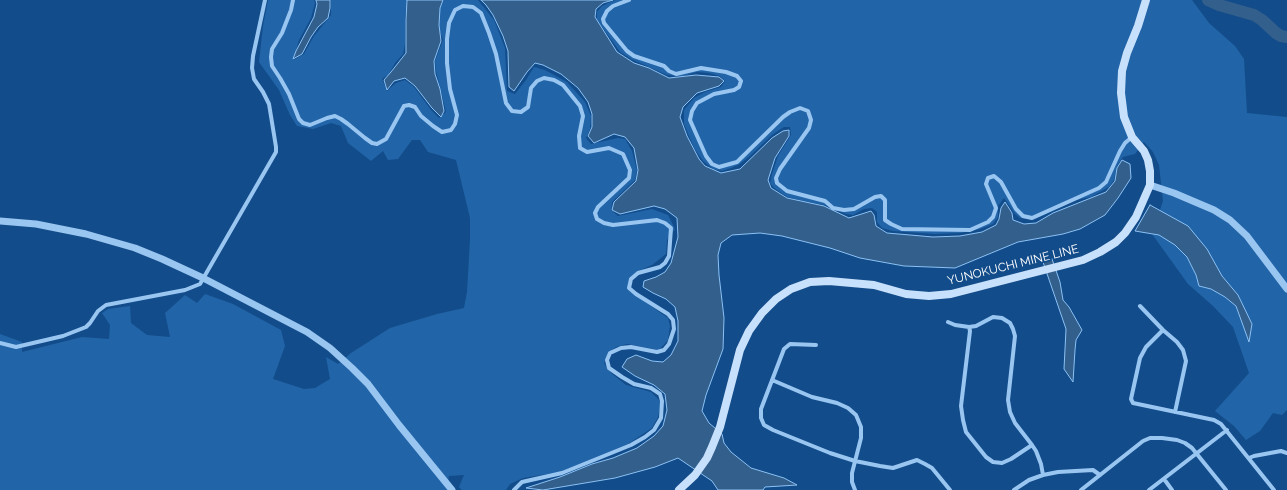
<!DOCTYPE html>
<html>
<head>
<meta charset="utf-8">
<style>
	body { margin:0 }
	canvas { display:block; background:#124c8a }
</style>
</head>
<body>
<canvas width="1287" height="490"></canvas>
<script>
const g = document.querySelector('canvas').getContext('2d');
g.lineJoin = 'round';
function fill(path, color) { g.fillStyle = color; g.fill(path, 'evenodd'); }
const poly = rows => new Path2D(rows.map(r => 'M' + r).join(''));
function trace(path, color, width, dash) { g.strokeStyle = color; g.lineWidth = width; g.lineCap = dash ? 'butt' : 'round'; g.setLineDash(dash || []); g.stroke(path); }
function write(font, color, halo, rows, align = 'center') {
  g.font = font + ' Raleway,sans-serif'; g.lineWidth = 3.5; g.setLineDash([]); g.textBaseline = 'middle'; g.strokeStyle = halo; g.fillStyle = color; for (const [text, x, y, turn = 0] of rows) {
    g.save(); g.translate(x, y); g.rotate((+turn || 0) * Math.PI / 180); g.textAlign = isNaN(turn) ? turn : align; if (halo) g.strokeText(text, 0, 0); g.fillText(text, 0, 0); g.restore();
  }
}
fill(poly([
	[268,0,314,0,315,3,311,18,299,40,293,60,304,54,314,36,331,15,331,0,407,0,405,17,405,44,403,54,395,63,389,74,382,79,387,91,396,83,405,80,414,87,431,110,439,118,446,112,436,71,435,61,443,40,438,25,439,9,444,0,478,0,494,20,505,48,507,91,515,94,526,80,534,67,545,70,567,82,585,102,591,116,590,129,586,138,591,144,618,138,625,139,632,151,637,170,635,180,612,202,611,210,618,216,652,209,668,215,675,229,667,240,666,254,652,265,636,272,630,278,628,290,668,318,670,326,668,340,659,350,627,344,616,347,609,352,604,363,611,373,626,385,651,392,661,402,658,417,652,428,628,444,560,472,523,478,510,484,506,490,462,490,459,487,464,475,449,476,447,490,0,490,0,334,22,342,22,352,82,337,109,339,110,325,102,313,108,309,130,306,131,323,147,335,170,337,165,313,185,295,197,303,205,294,233,304,281,330,285,346,273,379,304,389,315,388,330,379,326,357,338,364,351,353,390,328,437,314,464,308,467,292,470,240,470,218,456,160,428,152,420,140,412,140,398,159,388,160,383,151,371,161,348,143,341,126,331,123,313,129,297,126,290,115,279,90,259,62,263,26],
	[615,0,1192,0,1209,23,1235,46,1244,59,1247,113,1287,117,1287,410,1282,415,1273,413,1260,431,1246,440,1234,426,1215,411,1249,373,1233,327,1213,306,1188,284,1152,234,1163,201,1159,165,1153,152,1144,142,1135,154,1123,157,1117,166,1114,180,1109,187,1091,197,1076,200,1033,220,1020,218,1015,214,1004,198,998,206,998,217,993,224,980,229,960,233,935,234,893,231,882,228,877,222,877,212,872,208,864,209,853,215,846,214,825,205,803,201,787,197,774,188,770,183,772,174,778,156,791,135,790,127,784,127,772,135,750,156,740,164,731,168,722,171,713,169,703,161,694,148,684,124,684,110,694,98,705,92,721,87,725,81,720,76,709,73,697,72,683,76,676,76,667,75,631,59,620,52,597,20,597,12,602,6]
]), '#2164a8');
const water = poly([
	[316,0,330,0,330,8,328,18,318,27,311,37,302,54,293,59,296,51,314,17,317,4,316,0],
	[407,0,443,0,440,8,439,25,441,41,434,61,435,74,440,89,444,111,441,117,432,108,415,86,405,78,394,81,387,90,384,80,391,72,406,53,406,20,407,0],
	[481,0,613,0,603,3,596,9,595,17,617,52,634,63,649,68,669,78,696,75,719,77,724,81,719,86,697,93,683,107,680,117,687,136,699,159,705,166,721,173,740,169,772,138,783,131,789,130,789,136,775,158,768,180,771,188,787,198,824,206,849,218,871,211,874,215,876,226,887,233,933,237,960,236,982,232,996,225,999,219,1001,208,1005,202,1012,213,1013,220,1024,224,1036,223,1053,213,1106,192,1115,181,1117,168,1122,160,1130,164,1131,178,1118,198,1105,215,1080,229,1063,234,1018,242,955,268,904,266,860,258,830,248,782,236,760,233,732,235,721,243,718,255,719,275,724,318,723,349,706,395,702,411,709,423,722,434,724,443,731,452,751,468,784,478,797,485,765,487,763,490,718,490,712,481,678,458,655,467,615,478,543,490,526,488,560,477,592,464,613,458,637,448,654,436,663,426,667,410,665,394,654,385,635,376,622,367,627,359,636,355,652,361,663,362,671,355,678,341,678,321,675,307,666,299,653,293,643,287,644,281,656,277,665,272,671,263,678,237,677,218,665,209,654,206,620,214,612,210,614,202,636,181,638,170,634,148,625,137,614,134,594,143,588,136,592,127,592,114,588,102,578,88,561,74,543,65,535,63,527,72,514,91,509,87,508,51,503,36,493,15,486,5,481,0],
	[1150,205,1188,226,1207,249,1222,276,1238,295,1252,324,1249,342,1236,306,1225,297,1211,289,1199,286,1196,275,1187,257,1175,245,1159,235,1135,231,1150,205],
	[1052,259,1060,282,1063,300,1069,307,1082,330,1076,340,1075,350,1073,382,1064,369,1066,329,1043,262,1052,259]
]);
fill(water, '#335f8c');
trace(water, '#8bc1f4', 1);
trace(poly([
	[1208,0,1219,5,1254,15,1262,20,1276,33,1281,36,1287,37]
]), '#335f8c', 12);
trace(poly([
	[293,0,291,10,282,33,272,49,271,57,272,66,280,78,289,94,299,119,303,123,310,125,327,118,335,116,341,119,348,124,365,138,372,143,377,144,386,139,404,106,409,105,415,107,421,116,433,126,442,132,451,130,455,124,457,115,450,89,447,63,447,39,449,23,455,10,463,6,473,7,481,13,489,33,496,54,506,103,512,111,521,112,528,107,531,88,537,81,544,78,554,80,563,85,580,106,583,116,579,136,580,148,587,152,609,148,623,154,630,170,629,178,598,207,595,213,597,219,604,223,613,225,657,220,665,223,671,228,669,256,665,263,660,267,638,273,631,279,629,288,636,294,668,314,673,320,674,329,669,344,664,350,657,352,631,347,621,348,610,353,607,360,609,368,622,377,634,384,651,388,660,394,662,401,661,418,654,430,645,437,631,445,562,473,522,482,514,490],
	[629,0,613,6,607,11,603,19,604,23,627,51,634,56,664,66,669,71,676,74,701,68,726,72,737,76,741,81,739,87,734,90,714,94,697,103,692,111,690,120,706,156,712,164,719,167,737,162,783,117,790,112,800,108,808,111,811,120,809,128,780,169,776,178,777,183,787,191,825,201,833,208,844,210,854,209,875,197,881,196,885,200,885,220,891,224,902,229,970,230,988,222,993,217,996,208,986,184,988,178,994,176,1001,182,1016,209,1023,216,1032,218,1099,188,1106,182,1120,151,1125,143,1132,137],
	[1140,306,1163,330,1177,342,1183,350,1186,361,1175,412],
	[948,322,955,325,969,327,976,326,993,317,1002,318,1010,323,1013,329,1015,336,1008,400,1010,412,1015,423,1032,445,1036,451,1041,464,1043,475],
	[969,327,970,331,961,406,963,420,966,432,986,457,993,462,1002,463,1011,459,1032,445],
	[1163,330,1146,347,1140,358,1131,399,1133,403,1214,420,1221,424,1274,490],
	[0,343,16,347,63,336,86,327,90,323,98,311,106,305,185,290,200,284,276,152,276,147,269,104,263,92,254,79,252,68,253,56,265,0],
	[816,345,790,344,784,349,761,409,761,418,764,425,773,430,830,453,855,461,880,466,893,468,917,460,925,464,932,468,950,490],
	[772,380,812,397,837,403,848,408,856,415,861,427,861,438,852,473,852,482,855,490],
	[1249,458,1254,456,1281,451,1287,453],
	[1164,479,1172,490],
	[1014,490,1029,480,1043,475,1058,472,1093,470,1100,475],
	[1081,490,1143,441,1150,438,1162,438,1177,440,1185,443,1192,448,1226,490],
	[1149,490,1227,430]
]), '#99c5f1', 4);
trace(poly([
	[1150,185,1174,193,1214,210,1230,220,1247,236,1287,289],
	[0,221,36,224,86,234,135,248,162,259,203,278,307,332,330,348,352,368,368,384,399,425,452,490]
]), '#99c5f1', 7);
trace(poly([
	[679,490,695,475,707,458,712,447,720,427,740,350,749,331,762,313,776,299,791,289,810,282,829,281,874,285,906,294,929,296,951,294,1083,260,1100,252,1116,242,1125,233,1136,217,1150,185,1150,171,1148,160,1144,151,1132,137,1124,117,1121,93,1122,71,1127,53,1138,26,1146,0]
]), '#c7e0fb', 8);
write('12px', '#fff', '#124c8a', [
	["YUNOKUCHI MINE LINE",1013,265,-14]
]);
</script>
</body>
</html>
